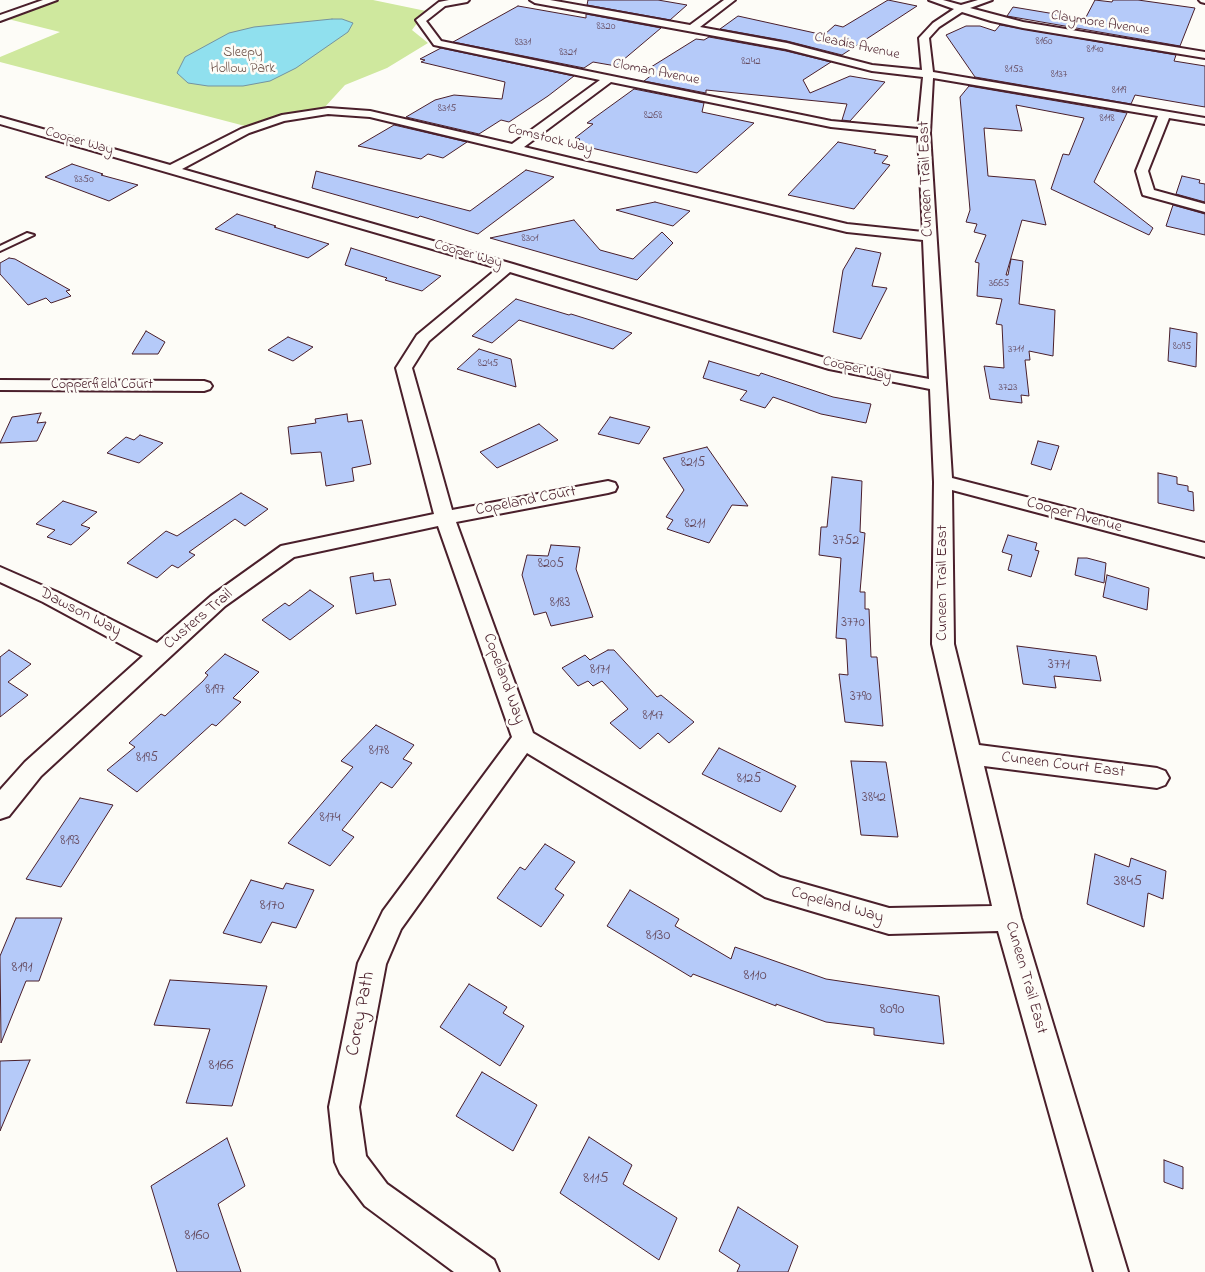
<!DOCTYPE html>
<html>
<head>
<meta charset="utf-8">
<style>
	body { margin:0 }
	canvas { display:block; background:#fdfcf7 }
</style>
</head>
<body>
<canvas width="1205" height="1272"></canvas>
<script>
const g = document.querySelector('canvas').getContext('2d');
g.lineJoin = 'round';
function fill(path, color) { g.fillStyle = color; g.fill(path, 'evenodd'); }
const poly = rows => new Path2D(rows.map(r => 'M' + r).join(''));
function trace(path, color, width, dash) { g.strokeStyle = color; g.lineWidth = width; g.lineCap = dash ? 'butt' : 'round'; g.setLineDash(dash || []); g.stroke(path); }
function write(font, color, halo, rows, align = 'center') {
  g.font = font + ' "Indie Flower",sans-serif'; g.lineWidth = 5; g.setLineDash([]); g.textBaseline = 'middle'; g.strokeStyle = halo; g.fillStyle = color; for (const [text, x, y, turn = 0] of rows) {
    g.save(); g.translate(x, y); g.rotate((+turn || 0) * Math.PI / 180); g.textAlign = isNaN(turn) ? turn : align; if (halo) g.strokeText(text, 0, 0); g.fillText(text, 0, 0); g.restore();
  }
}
fill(poly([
	[60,0,373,0,426,11,412,30,428,43,387,68,345,85,324,108,282,115,245,126,0,62,0,57,60,32,8,19]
]), '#cfe89e');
const water = poly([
	[332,19,342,19,353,23,348,32,296,68,270,81,243,86,208,86,188,83,177,73,185,57,229,33,254,27,332,19]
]);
fill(water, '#90e0ee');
trace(water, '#7493a0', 1);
const building = poly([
	[588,0,658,0,687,5,670,20,587,5,588,0],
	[888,0,917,6,842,55,787,41,720,29,738,16,824,35,835,25,843,27,888,0],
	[1095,0,1112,2,1113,0,1138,0,1195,8,1180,46,1007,16,1013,7,1085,19,1095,0],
	[518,6,586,18,586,14,661,28,616,66,593,62,584,68,453,42,518,6],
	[1000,25,1176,55,1174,61,1205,66,1205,107,1135,95,1131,104,975,77,946,35,966,26,980,26,995,31,1000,25],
	[709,37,786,51,831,62,803,80,810,93,850,76,885,82,850,121,842,120,847,104,706,90,706,93,644,81,653,74,643,72,696,39,704,40,709,37],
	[441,48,574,76,548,96,509,122,501,120,479,134,406,117,435,100,454,95,502,99,505,82,421,62,425,60,420,59,441,48],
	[969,86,1127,113,1094,182,1153,228,1149,235,1051,189,1063,154,1069,155,1084,118,1016,105,1022,131,984,128,988,176,1035,180,1046,225,1022,220,1006,275,1008,275,1011,259,1023,261,1019,304,1055,310,1053,356,1029,351,1030,360,1025,360,1029,396,1021,395,1022,403,990,399,984,366,1004,368,1002,325,996,324,1002,299,977,296,979,263,975,262,986,235,974,232,977,224,966,222,970,210,960,97,969,86],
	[634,89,704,103,702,112,754,123,697,173,579,145,583,142,578,141,580,139,575,138,593,124,587,123,634,89],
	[394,125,467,142,443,158,428,154,421,159,358,146,394,125],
	[838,142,876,150,874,153,888,156,882,163,890,165,854,209,788,195,838,142],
	[72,164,103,174,101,175,138,185,109,201,45,177,72,164],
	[526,170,554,177,478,234,420,216,418,218,312,188,316,171,470,211,526,170],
	[1182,176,1200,180,1199,183,1205,184,1205,202,1176,194,1182,176],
	[655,202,690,211,673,226,616,210,655,202],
	[1173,205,1205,214,1205,235,1166,226,1173,205],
	[237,214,276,226,274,227,329,244,308,258,215,229,237,214],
	[574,220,600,250,633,259,662,232,673,243,637,280,490,238,574,220],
	[351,248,441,276,422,291,385,280,387,278,345,265,351,248],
	[856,248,881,253,872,286,887,288,861,339,833,332,843,270,856,248],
	[9,258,15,259,70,290,66,291,71,296,51,303,46,298,28,305,0,274,0,263,9,258],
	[516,299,569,315,571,314,632,333,613,349,519,320,492,343,472,336,516,299],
	[1170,328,1197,333,1196,367,1168,361,1170,328],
	[146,331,165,342,158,354,132,354,146,331],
	[288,337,313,347,293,361,268,350,288,337],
	[479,349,511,359,516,387,457,369,479,349],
	[709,361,759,376,761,373,833,397,871,404,866,423,821,414,773,397,765,408,740,400,747,391,703,378,709,361],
	[41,413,37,423,46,422,37,441,0,443,12,417,41,413],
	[347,414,348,422,362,420,371,464,352,468,354,481,326,486,321,452,291,454,288,427,316,423,315,419,347,414],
	[610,417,650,427,639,444,598,434,610,417],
	[539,424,558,440,497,468,480,452,539,424],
	[140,435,163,443,139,463,107,453,126,437,134,440,140,435],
	[1038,441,1059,446,1051,470,1031,464,1038,441],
	[707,447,748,506,732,505,709,543,667,529,673,520,666,517,684,490,663,458,707,447],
	[1158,473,1177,477,1177,484,1188,486,1188,491,1193,492,1194,511,1158,503,1158,473],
	[832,477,862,481,860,532,865,533,860,592,865,592,865,609,869,609,871,657,877,657,883,726,845,722,839,674,848,675,846,639,836,638,841,558,819,555,821,527,827,527,832,477],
	[241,493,268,509,245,526,235,519,189,552,195,555,178,568,172,565,157,578,127,563,166,531,177,536,241,493],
	[63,501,97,512,81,525,90,528,71,545,47,537,55,530,36,524,63,501],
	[1008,535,1037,543,1035,550,1039,551,1031,577,1008,570,1012,555,1002,552,1008,535],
	[551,545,580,547,576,569,593,617,551,626,546,612,534,615,522,575,527,555,548,556,551,545],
	[1078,558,1087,558,1106,563,1104,583,1075,575,1078,558],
	[373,573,374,581,390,579,396,605,356,614,350,577,373,573],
	[1107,575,1149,588,1147,610,1103,597,1107,575],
	[310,590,334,606,290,640,262,620,285,603,289,606,310,590],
	[1017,646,1096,656,1101,681,1054,676,1056,688,1023,684,1017,646],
	[9,650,31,664,8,682,28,695,0,717,0,657,9,650],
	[608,650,614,650,657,697,661,695,694,722,669,743,658,733,640,749,610,723,628,709,602,681,593,686,588,681,578,686,562,668,585,655,590,660,608,650],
	[225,654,259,672,233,698,241,702,216,726,212,724,137,792,107,770,135,747,129,743,161,714,165,716,203,681,208,675,205,673,225,654],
	[376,725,414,745,403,759,412,763,392,788,381,782,342,830,354,837,330,866,288,843,353,767,341,761,376,725],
	[719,748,796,786,781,812,702,774,719,748],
	[851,761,886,762,898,837,861,835,851,761],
	[80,798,113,805,61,887,26,879,80,798],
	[545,844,575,862,555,889,564,895,541,927,497,898,520,867,525,870,545,844],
	[1095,854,1129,867,1131,858,1166,871,1163,899,1148,893,1144,927,1087,904,1095,854],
	[251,880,283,889,286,883,314,890,296,928,272,922,261,943,223,933,251,880],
	[630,890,679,919,675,926,731,959,735,947,826,979,939,996,944,1044,874,1035,874,1028,826,1022,776,1004,776,1006,693,974,691,977,607,926,630,890],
	[16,918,62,918,39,981,26,981,1,1043,0,956,16,918],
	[170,980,267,986,232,1106,186,1103,210,1029,154,1025,170,980],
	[469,984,507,1007,503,1013,524,1026,500,1066,440,1027,469,984],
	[30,1060,0,1131,0,1061,30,1060],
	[482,1072,537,1105,513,1151,456,1116,482,1072],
	[589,1137,632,1165,623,1184,677,1218,659,1260,560,1193,589,1137],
	[227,1138,245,1186,218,1204,241,1272,177,1272,151,1186,227,1138],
	[1164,1160,1183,1167,1183,1189,1164,1182,1164,1160],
	[738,1207,798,1246,788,1272,737,1272,740,1265,719,1251,738,1207]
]);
fill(building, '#b5caf9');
trace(building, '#4a1f2b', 1);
const lane = poly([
	[27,233,34,235,0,251,0,246,27,233]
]);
const street = poly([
	[43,0,57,0,0,21,0,15,43,0],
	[449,0,469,0,467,2,445,6,426,21,441,41,831,121,918,129,923,77,872,71,786,49,535,3,530,0,550,0,690,25,724,0,735,0,700,27,787,43,872,65,922,70,919,38,933,23,954,9,929,0,943,0,961,5,978,0,992,0,970,8,1023,22,1205,52,1205,58,1023,28,991,21,962,12,939,27,929,38,933,72,1205,118,1205,124,1169,118,1148,171,1154,190,1205,204,1205,212,1143,195,1142,192,1136,171,1158,116,933,78,930,133,952,478,1205,543,1205,557,952,490,954,644,979,745,1157,768,1165,771,1169,778,1165,785,1157,788,984,766,1021,918,1128,1272,1094,1272,998,931,889,934,774,900,765,897,527,753,401,929,386,964,359,1107,366,1156,387,1184,494,1260,499,1272,454,1272,365,1206,340,1173,335,1162,329,1107,358,963,383,911,512,737,438,526,294,557,225,606,41,776,9,816,0,819,0,790,25,762,143,656,43,602,0,582,0,567,57,592,157,643,211,596,281,546,434,514,396,368,417,335,498,268,0,124,0,117,170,165,241,129,282,115,328,108,370,111,512,144,600,80,434,45,416,20,439,2,449,0],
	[611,82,831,127,918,136,923,232,847,224,524,147,611,82],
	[328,114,370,117,847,232,923,240,929,379,838,362,513,264,182,169,249,133,284,121,328,114],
	[510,272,829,369,930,389,934,482,932,644,992,906,889,908,780,877,533,733,456,522,608,493,615,491,617,487,615,483,608,481,452,510,412,368,429,341,510,272],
	[1199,0,1205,0,1205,3,1201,2,1199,0],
	[0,380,204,381,210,383,212,386,210,389,204,391,0,390,0,380]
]);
trace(lane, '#4a1f2b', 4);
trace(street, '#4a1f2b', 4);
fill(lane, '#fdfcf7');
fill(street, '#fdfcf7');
write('11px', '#654a5e', null, [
	["8320",606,27],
	["8160",1044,42],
	["8331",523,43],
	["8140",1095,50],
	["8321",568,53],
	["8242",751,62],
	["8153",1014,70],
	["8137",1059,75],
	["8119",1119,91],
	["8315",447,109],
	["8268",653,116],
	["8118",1107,119],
	["8350",84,180],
	["8301",530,239],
	["3665",999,284],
	["8095",1182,347],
	["3711",1016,350],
	["8245",488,364],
	["3723",1008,388]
]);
write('14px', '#4a1f2b', '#fdfcf7', [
	["Claymore Avenue",1100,24,9],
	["Cleadis Avenue",857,47,12],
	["Cloman Avenue",656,73,11],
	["Comstock Way",550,140,14],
	["Cooper Way",79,142,16],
	["Cooper Way",468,255,16],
	["Cooper Way",857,370,13],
	["Copperfield Court",102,386]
]);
write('14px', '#6b5148', '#fdfcf7', [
	["Sleepy",243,54],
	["Hollow Park",243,70]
]);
write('14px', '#654a5e', null, [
	["8215",693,464],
	["8211",695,525],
	["3752",846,542],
	["8205",551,565],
	["8183",560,604],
	["3770",853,624],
	["3771",1059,666],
	["8171",600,671],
	["8197",215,691],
	["3790",861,698],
	["8147",653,717],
	["8178",379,752],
	["8195",147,759],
	["8125",749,780],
	["3842",874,799],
	["8174",330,819],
	["8193",70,842]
]);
write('16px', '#4a1f2b', '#fdfcf7', [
	["Cuneen Trail East",927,179,-92],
	["Copeland Court",526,502,-11],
	["Cooper Avenue",1074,516,15],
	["Cuneen Trail East",943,583,-90],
	["Dawson Way",80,613,27],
	["Custers Trail",199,620,-40],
	["Copeland Way",503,679,70],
	["Cuneen Court East",1063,766,7],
	["Copeland Way",837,906,16],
	["Cuneen Trail East",1025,978,74]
]);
write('16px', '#654a5e', null, [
	["3845",1128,882],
	["8170",272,906],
	["8130",658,936],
	["8191",22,968],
	["8110",755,976],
	["8090",892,1010],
	["8166",221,1066],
	["8115",596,1179],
	["8160",197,1236]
]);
write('19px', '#4a1f2b', '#fdfcf7', [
	["Corey Path",362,1014,-79]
]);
</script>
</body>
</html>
